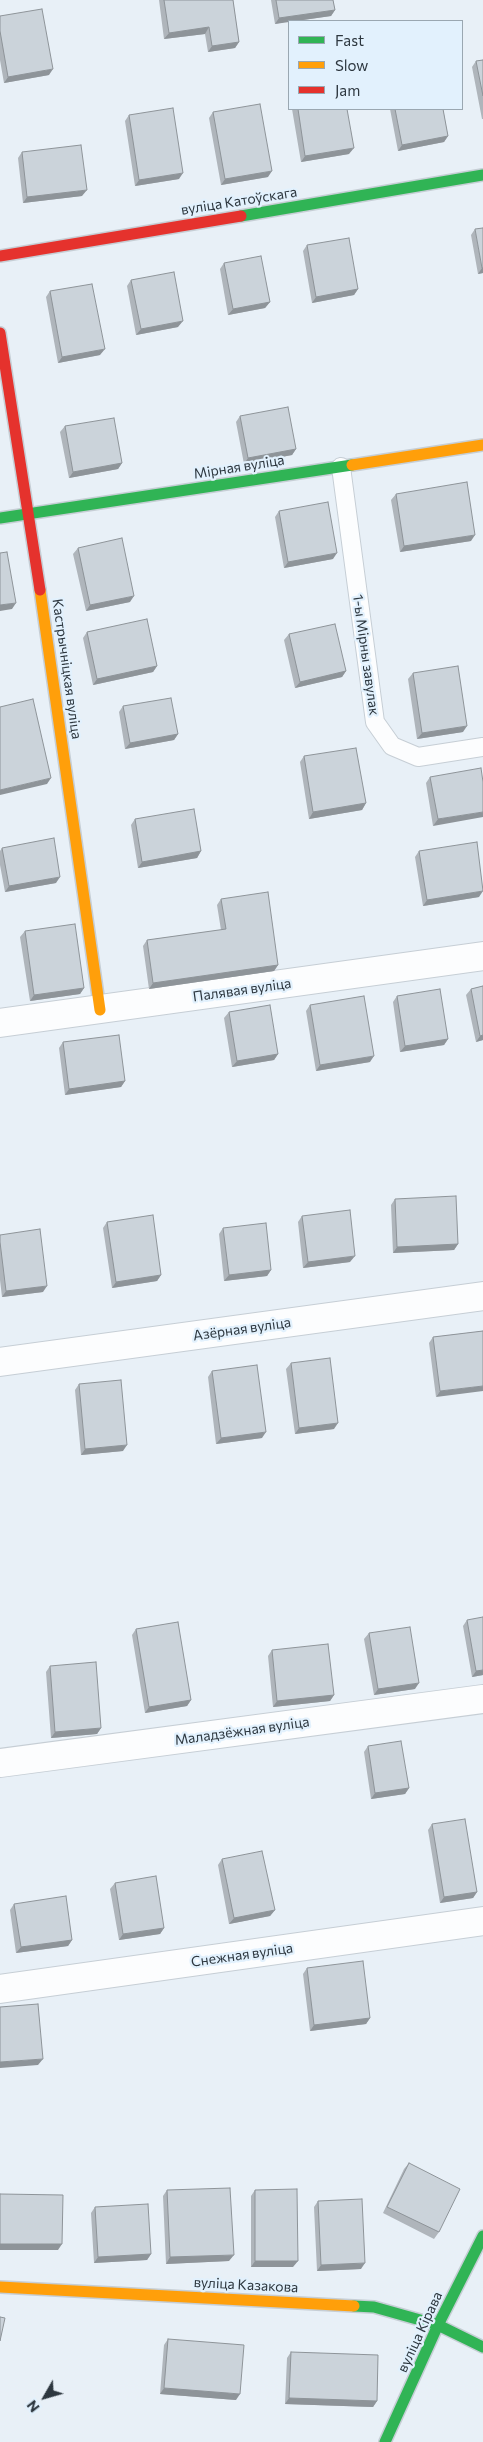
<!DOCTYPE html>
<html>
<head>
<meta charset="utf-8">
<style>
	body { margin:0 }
	#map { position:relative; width:483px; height:2442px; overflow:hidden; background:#e8f0f7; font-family:Commissioner,sans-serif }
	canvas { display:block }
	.legend { position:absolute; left:288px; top:20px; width:175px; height:90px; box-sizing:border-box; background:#e2f1fd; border:1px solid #9aa7b1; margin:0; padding:6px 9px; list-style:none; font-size:15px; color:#2d373f }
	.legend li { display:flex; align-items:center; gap:10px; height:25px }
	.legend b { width:25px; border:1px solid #9aa7b1 }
	.north { position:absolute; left:20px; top:2372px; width:50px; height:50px; -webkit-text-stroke:4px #e2f1fd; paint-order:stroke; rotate:232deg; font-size:14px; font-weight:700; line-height:20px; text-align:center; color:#2d373f }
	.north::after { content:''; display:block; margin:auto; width:18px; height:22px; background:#2d373f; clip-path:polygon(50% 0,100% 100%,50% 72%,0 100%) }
</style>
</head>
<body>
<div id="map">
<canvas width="483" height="2442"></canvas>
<ul class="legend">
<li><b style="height:6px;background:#30b455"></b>Fast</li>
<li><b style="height:6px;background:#ff9f0a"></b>Slow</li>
<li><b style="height:6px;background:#e5322d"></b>Jam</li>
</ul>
<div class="north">N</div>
</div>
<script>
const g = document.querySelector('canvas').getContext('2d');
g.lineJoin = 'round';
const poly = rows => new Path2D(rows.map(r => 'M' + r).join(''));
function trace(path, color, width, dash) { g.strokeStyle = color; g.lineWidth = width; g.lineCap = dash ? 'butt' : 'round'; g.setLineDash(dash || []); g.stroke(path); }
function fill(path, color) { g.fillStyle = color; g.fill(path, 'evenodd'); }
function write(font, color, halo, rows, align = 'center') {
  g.font = font + ' Commissioner,sans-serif'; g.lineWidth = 4.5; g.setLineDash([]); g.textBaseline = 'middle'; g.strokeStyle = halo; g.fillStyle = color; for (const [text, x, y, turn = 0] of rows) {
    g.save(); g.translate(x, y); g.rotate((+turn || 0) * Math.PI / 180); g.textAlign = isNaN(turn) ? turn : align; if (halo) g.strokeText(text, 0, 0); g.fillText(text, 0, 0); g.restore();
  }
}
const lane = poly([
	[341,467,375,722,392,746,418,757,483,747]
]);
const street = poly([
	[0,1023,483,956],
	[0,1362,483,1296],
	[0,1763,483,1699],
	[0,1989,483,1921]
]);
const fast = poly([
	[241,216,483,175],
	[0,518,352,465],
	[354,2306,374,2307,438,2325,483,2347],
	[385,2442,438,2325,483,2236]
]);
const slow = poly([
	[352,465,483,445],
	[40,590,100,1010],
	[0,2287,354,2306]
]);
const jam = poly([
	[0,256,241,216],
	[0,333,40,590]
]);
trace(lane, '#c6ced5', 20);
trace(street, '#c6ced5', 30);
trace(fast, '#c6ced5', 14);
trace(slow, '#c6ced5', 14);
trace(jam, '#c6ced5', 14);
trace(lane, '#fcfdfe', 18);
trace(street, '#fcfdfe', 28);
trace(fast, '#30b455', 11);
trace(slow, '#ff9f0a', 11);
trace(jam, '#e5322d', 11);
fill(poly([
	[159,0,233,0,239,42,235,48,208,52,205,34,164,39],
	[271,0,333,0,335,10,331,16,296,21,289,21,275,24],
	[0,16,49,75,4,83,0,60],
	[483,60,483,119,482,119,472,67,476,61],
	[292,109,347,109,349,154,301,162],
	[390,109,443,109,448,136,444,142,398,151],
	[213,112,268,177,221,185,209,118],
	[129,115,179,179,135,186,125,121],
	[22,152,82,196,23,203,18,158],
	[475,229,483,273,478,274,471,235],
	[307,245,358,289,354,295,312,303,303,251],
	[224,263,270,302,265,308,228,315,220,269],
	[131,280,178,327,136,335,127,286],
	[50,291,100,355,58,363,46,297],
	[240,416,296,449,292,455,244,464,236,422],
	[65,426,122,463,118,469,69,478,60,432],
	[396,494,471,541,400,552,391,500],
	[279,511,333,559,284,568,275,517],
	[78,548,130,602,86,611,73,554],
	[87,632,157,666,153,672,93,685,83,638],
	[289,634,346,671,342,677,295,688,284,640],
	[413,673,463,732,417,739,408,679],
	[123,706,178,734,174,740,125,749,119,712],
	[304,756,366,803,362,810,309,819,300,762],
	[430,777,483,782,433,826,426,783],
	[135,819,201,851,197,858,138,868,131,825],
	[2,848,56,883,5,892,0,865,0,851],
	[419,851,479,897,423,906,415,857],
	[221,899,278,965,274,971,149,989,143,946,147,940,221,930,217,905],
	[25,931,84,988,80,994,30,1001,20,937],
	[483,986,483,1040,476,1042,466,995,471,989],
	[397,996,448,1039,444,1045,400,1052,393,1002],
	[310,1005,370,1062,316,1071,306,1011],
	[229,1012,278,1054,274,1060,232,1067,224,1018],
	[63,1042,125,1081,121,1087,65,1095,59,1048],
	[395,1199,458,1244,454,1250,393,1253,391,1205],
	[302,1216,350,1262,303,1268,298,1222],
	[107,1222,161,1275,157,1281,112,1288,103,1228],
	[223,1228,271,1270,267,1276,224,1281,219,1234],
	[0,1235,43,1292,2,1297,0,1280],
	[483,1331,436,1397,429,1343,433,1337],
	[291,1363,334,1429,295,1434,286,1369],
	[212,1371,262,1438,216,1444,208,1377],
	[79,1384,123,1451,81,1455,75,1390],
	[467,1620,483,1675,472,1677,463,1626],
	[136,1629,191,1700,187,1706,145,1713,132,1635],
	[369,1633,415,1689,374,1695,364,1639],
	[272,1650,334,1695,330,1701,273,1707,268,1656],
	[50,1666,101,1728,97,1734,51,1738,46,1672],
	[368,1746,409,1788,405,1794,371,1799,364,1752],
	[432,1824,477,1892,473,1898,440,1903,428,1830],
	[222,1859,275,1910,270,1916,229,1924,218,1865],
	[115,1883,164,1928,160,1934,119,1940,110,1889],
	[14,1904,72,1940,68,1946,16,1953,10,1910],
	[307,1968,370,2018,366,2024,310,2031,303,1974],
	[409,2163,439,2232,434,2239,383,2213,404,2169],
	[167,2190,229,2261,166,2264,163,2196],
	[255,2190,293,2267,251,2267,251,2196],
	[318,2201,361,2269,317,2271,314,2207],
	[95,2207,151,2254,147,2260,94,2263,91,2213],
	[168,2339,236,2400,160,2394,164,2345],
	[291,2352,377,2401,373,2407,285,2404,287,2358]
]), '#afb5bb');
fill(poly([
	[335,10,331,16,296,21,289,21,289,22,275,24,279,18],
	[209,27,205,34,164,39,169,33],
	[239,42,235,48,208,52,212,46],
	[53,69,49,75,4,83,8,77],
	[448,136,444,142,398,151,402,145],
	[354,148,349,154,301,162,305,156],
	[272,171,268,177,221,185,225,179],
	[183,173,179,179,135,186,139,180],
	[87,190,82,196,23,203,27,197],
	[482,268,483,268,483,273,478,274],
	[358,289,354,295,312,303,316,297],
	[270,302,265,308,228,315,233,309],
	[183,321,178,327,136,335,141,329],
	[105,349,100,355,58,363,62,357],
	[296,449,292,455,244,464,248,458],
	[122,463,118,469,69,478,73,472],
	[475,535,471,541,400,552,404,546],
	[337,553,333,559,284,568,288,562],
	[134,596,130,602,86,611,90,605],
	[16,603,12,609,0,611,0,605],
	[157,666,153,672,93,685,97,679],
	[346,671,342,677,295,688,300,682],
	[467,726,463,732,417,739,422,733],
	[178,734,174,740,125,749,130,743],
	[51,778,47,784,0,795,0,790],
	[366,803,362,810,309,819,313,812],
	[483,812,483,817,433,826,438,819],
	[201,851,197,858,138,868,142,862],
	[60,877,56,883,5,892,9,886],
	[483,891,479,897,423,906,427,900],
	[278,965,274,971,149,989,153,983],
	[84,988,80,994,30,1001,34,995],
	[483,1035,483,1040,476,1042,480,1036],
	[448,1039,444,1045,400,1052,405,1046],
	[278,1054,274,1060,232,1067,237,1061],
	[374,1056,370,1062,316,1071,320,1065],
	[125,1081,121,1087,65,1095,69,1089],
	[458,1244,454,1250,393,1253,397,1247],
	[355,1256,350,1262,303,1268,308,1262],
	[271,1270,267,1276,224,1281,229,1275],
	[161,1275,157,1281,112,1288,116,1282],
	[47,1286,43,1292,2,1297,6,1291],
	[483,1386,483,1391,436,1397,440,1391],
	[338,1423,334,1429,295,1434,299,1428],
	[266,1432,262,1438,216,1444,221,1438],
	[127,1445,123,1451,81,1455,85,1449],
	[483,1670,483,1675,472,1677,476,1671],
	[419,1683,415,1689,374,1695,378,1689],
	[334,1695,330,1701,273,1707,277,1701],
	[191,1700,187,1706,145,1713,149,1707],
	[101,1728,97,1734,51,1738,55,1732],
	[409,1788,405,1794,371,1799,375,1793],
	[477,1892,473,1898,440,1903,444,1897],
	[275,1910,270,1916,229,1924,234,1918],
	[164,1928,160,1934,119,1940,123,1934],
	[72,1940,68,1946,16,1953,21,1947],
	[370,2018,366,2024,310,2031,314,2025],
	[43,2059,38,2065,0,2068,0,2062],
	[0,2244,62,2244,58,2250,0,2250],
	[151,2254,147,2260,94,2263,98,2257],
	[234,2255,229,2261,166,2264,170,2257],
	[255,2261,298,2261,293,2267,251,2267],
	[365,2263,361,2269,317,2271,321,2265],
	[164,2388,240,2394,236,2400,160,2394],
	[289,2398,377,2401,373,2407,285,2404]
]), '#8e9499');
const building = poly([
	[164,0,233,0,239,42,212,46,209,27,169,33,164,0],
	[276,0,333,0,335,10,279,18,276,0],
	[42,9,53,69,8,77,0,31,0,16,42,9],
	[483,60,483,96,476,61,483,60],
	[260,104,272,171,225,179,213,112,260,104],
	[173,108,183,173,139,180,129,115,173,108],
	[298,109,347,109,354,148,305,156,298,109],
	[395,109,443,109,448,136,402,145,395,109],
	[81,145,87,190,27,197,22,152,81,145],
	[483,228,483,268,482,268,475,229,483,228],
	[349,238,358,289,316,297,307,245,349,238],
	[261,256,270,302,233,309,224,263,261,256],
	[174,272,183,321,141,329,131,280,174,272],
	[92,284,105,349,62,357,50,291,92,284],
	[288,407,296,449,248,458,240,416,288,407],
	[114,418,122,463,73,472,65,426,114,418],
	[467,482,475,535,404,546,396,494,467,482],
	[328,502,337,553,288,562,279,511,328,502],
	[122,538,134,596,90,605,78,548,122,538],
	[7,552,16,603,0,605,0,553,7,552],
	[147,619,157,666,97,679,87,632,147,619],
	[335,624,346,671,300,682,289,634,335,624],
	[458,666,467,726,422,733,413,673,458,666],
	[171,698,178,734,130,743,123,706,171,698],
	[33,699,51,778,0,790,0,707,33,699],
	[356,748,366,803,313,812,304,756,356,748],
	[481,768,483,782,483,812,438,819,430,777,481,768],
	[194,809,201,851,142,862,135,819,194,809],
	[54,838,60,877,9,886,2,848,54,838],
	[477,842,483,891,427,900,419,851,477,842],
	[268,892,278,965,153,983,147,940,226,929,221,899,268,892],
	[75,924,84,988,34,995,25,931,75,924],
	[483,986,483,1035,480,1036,471,989,483,986],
	[440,989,448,1039,405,1046,397,996,440,989],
	[364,996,374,1056,320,1065,310,1005,364,996],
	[270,1005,278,1054,237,1061,229,1012,270,1005],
	[119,1035,125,1081,69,1089,63,1042,119,1035],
	[456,1196,458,1244,397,1247,395,1199,456,1196],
	[350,1210,355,1256,308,1262,302,1216,350,1210],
	[153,1215,161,1275,116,1282,107,1222,153,1215],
	[266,1223,271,1270,229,1275,223,1228,266,1223],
	[40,1229,47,1286,6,1291,0,1242,0,1235,40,1229],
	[483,1331,483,1386,440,1391,433,1337,483,1331],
	[330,1358,338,1423,299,1428,291,1363,330,1358],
	[257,1365,266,1432,221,1438,212,1371,257,1365],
	[121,1380,127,1445,85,1449,79,1384,121,1380],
	[483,1617,483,1670,476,1671,467,1620,483,1617],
	[178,1622,191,1700,149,1707,136,1629,178,1622],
	[410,1627,419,1683,378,1689,369,1633,410,1627],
	[328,1644,334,1695,277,1701,272,1650,328,1644],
	[96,1662,101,1728,55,1732,50,1666,96,1662],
	[401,1741,409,1788,375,1793,368,1746,401,1741],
	[465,1819,477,1892,444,1897,432,1824,465,1819],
	[262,1851,275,1910,234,1918,222,1859,262,1851],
	[156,1876,164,1928,123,1934,115,1883,156,1876],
	[66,1896,72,1940,21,1947,14,1904,66,1896],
	[363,1961,370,2018,314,2025,307,1968,363,1961],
	[38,2004,43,2059,0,2062,0,2007,38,2004],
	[409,2163,460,2189,439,2232,387,2207,409,2163],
	[230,2188,234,2255,170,2257,167,2190,230,2188],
	[297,2189,298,2261,255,2261,255,2190,297,2189],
	[0,2194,63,2195,62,2244,0,2244,0,2194],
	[362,2199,365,2263,321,2265,318,2201,362,2199],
	[148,2204,151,2254,98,2257,95,2207,148,2204],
	[0,2317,5,2318,0,2341,0,2317],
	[168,2339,244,2345,240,2394,164,2388,168,2339],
	[291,2352,378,2355,377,2401,289,2398,291,2352]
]);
fill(building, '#cbd3da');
trace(building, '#8e9499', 1);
write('14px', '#2d373f', '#e2f1fd', [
	["вуліца Катоўскага",239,201,-9],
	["Мірная вуліца",239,467,-9],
	["1-ы Мірны завулак",366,655,82],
	["Кастрычніцкая вуліца",67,669,82],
	["Палявая вуліца",242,990,-8],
	["Азёрная вуліца",242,1329,-8],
	["Маладзёжная вуліца",242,1731,-8],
	["Снежная вуліца",242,1955,-8],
	["вуліца Казакова",246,2285,3],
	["вуліца Кірава",420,2332,-65]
]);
</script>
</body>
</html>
